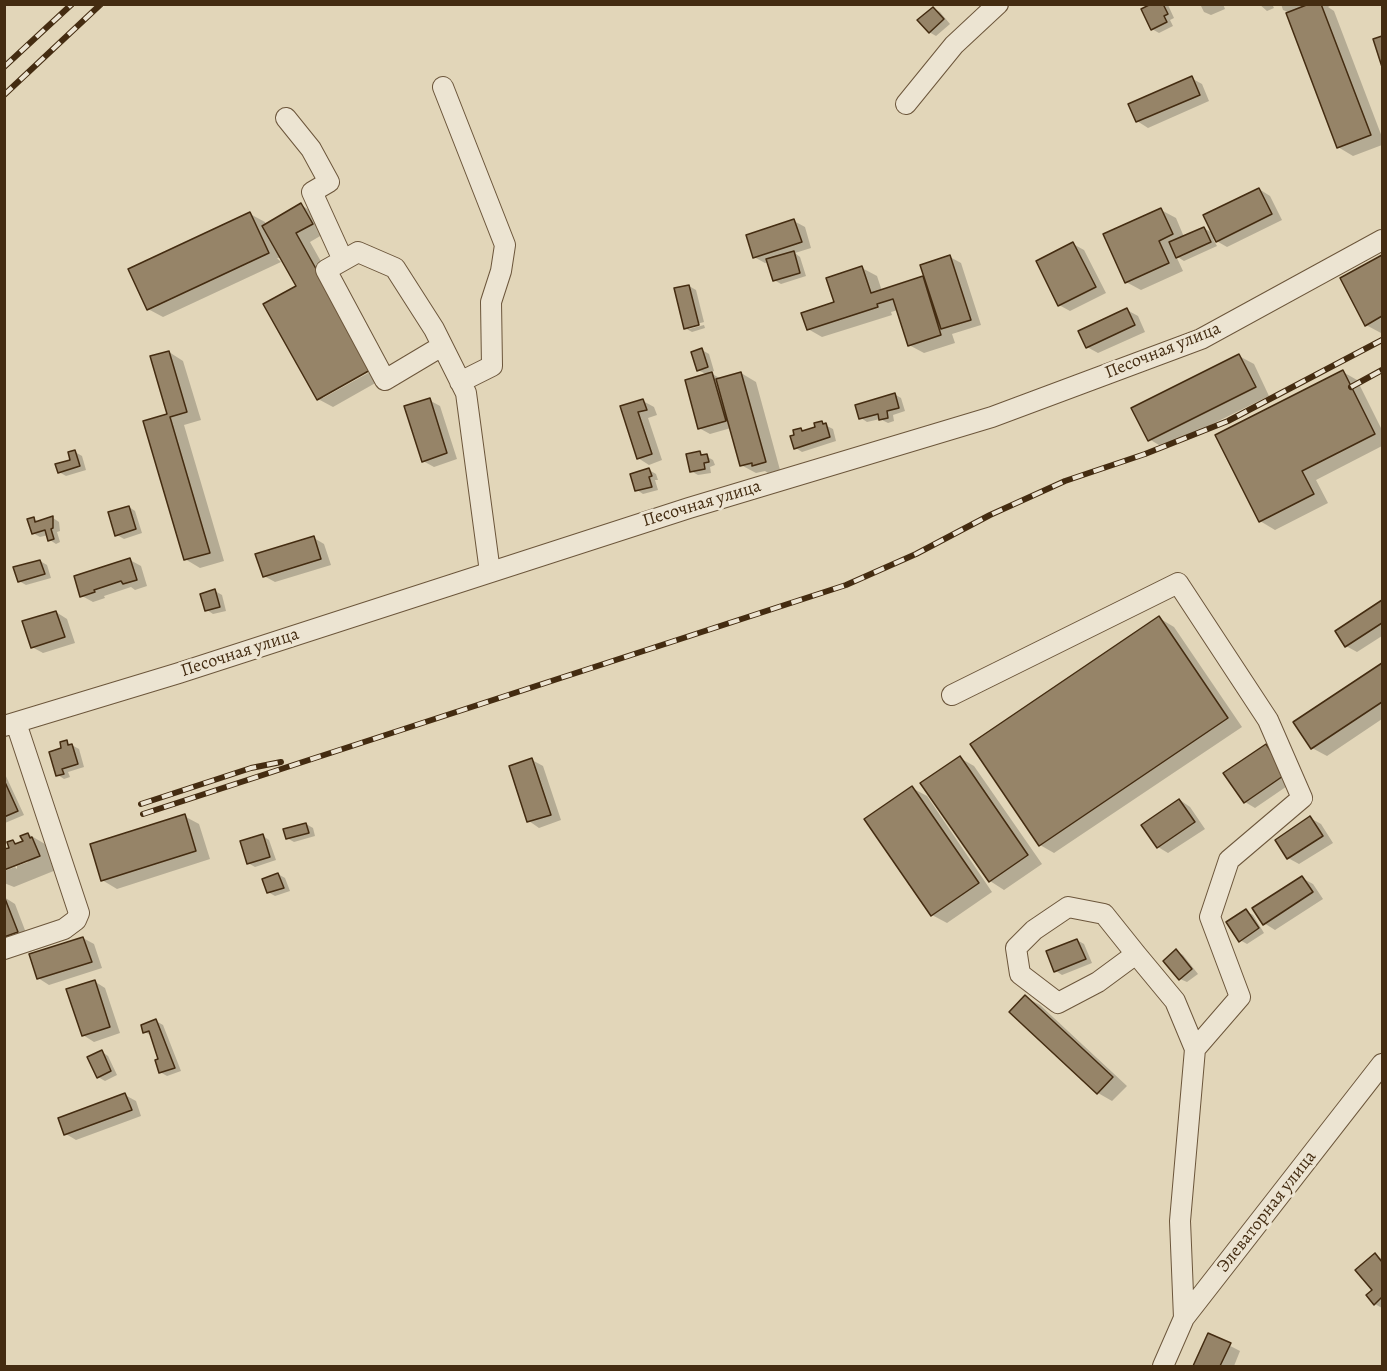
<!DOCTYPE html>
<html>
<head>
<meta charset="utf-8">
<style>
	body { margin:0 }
	#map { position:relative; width:1387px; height:1371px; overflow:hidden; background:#e2d6b9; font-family:Alegreya,serif }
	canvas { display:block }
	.frame { position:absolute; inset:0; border:6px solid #442c11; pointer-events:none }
</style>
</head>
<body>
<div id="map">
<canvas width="1387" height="1371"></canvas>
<div class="frame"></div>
</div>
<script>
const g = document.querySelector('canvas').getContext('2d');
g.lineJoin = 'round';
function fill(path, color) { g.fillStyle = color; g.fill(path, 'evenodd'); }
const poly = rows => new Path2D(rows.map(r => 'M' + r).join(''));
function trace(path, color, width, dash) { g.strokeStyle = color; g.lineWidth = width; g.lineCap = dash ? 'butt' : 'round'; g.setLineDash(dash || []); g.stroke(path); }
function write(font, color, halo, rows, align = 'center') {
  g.font = font + ' Alegreya,serif'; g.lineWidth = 6; g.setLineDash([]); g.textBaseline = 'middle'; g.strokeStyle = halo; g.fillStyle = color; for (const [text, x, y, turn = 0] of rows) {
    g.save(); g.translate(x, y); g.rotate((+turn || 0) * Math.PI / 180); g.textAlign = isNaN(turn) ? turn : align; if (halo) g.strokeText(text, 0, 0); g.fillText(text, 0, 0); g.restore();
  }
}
fill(poly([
	[1154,4,1168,5,1174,18,1170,20,1173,26,1159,33,1152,29],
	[1204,4,1223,4,1225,9,1211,15,1204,12,1201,6],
	[1259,4,1272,4,1274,8,1267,11],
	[1281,4,1333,4,1328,7,1334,11,1382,137,1382,145,1353,156,1338,147,1290,13,1283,10],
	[933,8,940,12,950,24,936,36,929,32],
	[1191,78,1202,84,1209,101,1148,128,1137,121],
	[1259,189,1270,196,1282,220,1227,247,1213,239,1217,246,1184,261,1176,256,1183,271,1141,290,1126,282,1161,210,1176,218,1184,237,1204,228,1214,234],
	[301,205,316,214,327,232,310,242,386,377,333,407,318,399,298,286,282,258,277,258,281,262,163,317,148,309,250,214,265,222,266,225],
	[378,364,379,367,323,398,323,394],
	[794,221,805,227,811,248,795,253,800,257,806,276,781,284,774,280,769,262,765,263,754,257],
	[1073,244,1084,250,1106,293,1070,311,1059,305],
	[950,257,961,263,981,325,952,334,955,343,924,353,909,345,898,310,891,312,892,315,822,337,808,329,836,303,862,268,877,276,882,291,922,278,927,280],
	[1382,257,1382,332,1381,333,1366,325,1342,278],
	[689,286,696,290,704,322,689,326,689,329,704,325,705,328,692,332,685,328],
	[1127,310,1138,316,1145,332,1098,353,1087,347],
	[702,350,709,354,714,371,709,372,721,379,741,373,756,382,780,470,768,473,765,471,756,473,741,465,731,428,710,434,699,428,708,375,698,370],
	[169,352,183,361,201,420,184,425,224,561,200,568,185,559,169,415],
	[1239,356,1254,364,1269,396,1164,448,1149,439],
	[1343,372,1357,380,1382,430,1382,446,1316,480,1328,503,1275,530,1260,521],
	[894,394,901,398,905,411,893,415,894,421,888,423,880,419,867,422,861,418],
	[429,400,440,406,457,459,434,467,423,461],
	[643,401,654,407,657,415,648,418,662,460,649,465,638,458,622,407],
	[821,423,833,429,836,441,802,452,796,448,800,430,804,432,817,428],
	[75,452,82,456,86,470,66,476,59,472,72,461],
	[700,453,713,460,715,465,710,467,711,473,698,475,691,471],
	[649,470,656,474,658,480,655,480,658,490,643,494,637,490],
	[129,507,135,511,142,533,124,539,117,535],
	[53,518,59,522,60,531,57,532,60,542,56,544,50,540,48,535,40,537,33,533,34,519,39,522],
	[314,538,324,544,331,565,275,582,264,576],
	[130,560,141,566,147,586,135,590,131,587,104,596,105,598,93,602,82,596],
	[40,561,47,565,51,578,26,585,19,581],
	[215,591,222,595,226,611,213,614,207,610],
	[1382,602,1382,636,1357,652,1346,646,1337,632],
	[56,612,67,619,75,643,43,653,32,647],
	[1159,618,1174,627,1242,727,1054,853,1040,845],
	[1382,665,1382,719,1327,756,1312,748,1295,722],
	[66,742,79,749,84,767,68,772,70,777,64,779,58,775],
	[1266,746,1276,752,1296,780,1255,808,1245,802],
	[960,758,974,766,1042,864,1004,890,990,881],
	[532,760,543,766,561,820,539,828,529,821],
	[4,772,24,815,5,823,4,823],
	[912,788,927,796,992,892,947,923,932,915],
	[1180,800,1190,807,1205,829,1168,853,1158,847],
	[184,816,199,824,210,859,117,889,102,880],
	[1310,818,1321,824,1333,843,1299,864,1288,858,1277,840],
	[306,824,313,828,315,836,294,842,287,838],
	[28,834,50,847,61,868,14,887,4,883,4,871,15,867,17,869,17,866,28,862,27,859,11,849,13,841,18,844,24,842],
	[263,836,269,840,276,860,255,867,248,863],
	[278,874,285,878,290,891,275,896,268,892],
	[1302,878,1313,884,1323,899,1275,930,1264,923],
	[4,897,15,904,28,938,4,946],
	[1246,911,1253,915,1264,933,1247,944,1240,940],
	[83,938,94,944,102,968,49,985,38,978],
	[1077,940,1084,944,1092,963,1062,975,1056,971],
	[1176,951,1183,955,1198,974,1187,982,1180,979],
	[94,981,105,988,120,1033,94,1042,83,1035],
	[1025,997,1040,1005,1127,1086,1112,1101,1098,1093],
	[156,1021,163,1025,181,1071,167,1076,160,1072,160,1060,152,1036,145,1032],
	[102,1052,108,1056,117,1075,105,1081,98,1077],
	[125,1095,136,1101,141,1116,76,1140,66,1134],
	[1375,1255,1382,1259,1382,1308,1375,1304],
	[1209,1335,1240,1351,1234,1366,1195,1366]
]), '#0003');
const building = poly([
	[1151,4,1163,4,1168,14,1164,16,1167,22,1151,30,1141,9,1151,4],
	[1309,4,1321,4,1371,135,1337,148,1286,13,1309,4],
	[933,7,944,19,929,33,917,20,933,7],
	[1382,36,1382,67,1373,39,1382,36],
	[1192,76,1200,95,1136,122,1128,104,1192,76],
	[1259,188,1272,214,1216,242,1203,215,1259,188],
	[301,203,313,224,296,233,372,369,317,400,263,304,296,286,262,226,301,203],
	[1161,208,1173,234,1159,241,1169,263,1125,283,1103,234,1161,208],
	[250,212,269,253,147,310,128,269,250,212],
	[794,219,802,242,753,258,746,235,794,219],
	[1204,227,1211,242,1176,258,1169,242,1204,227],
	[1073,242,1096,287,1058,306,1036,261,1073,242],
	[794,251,800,273,773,281,766,259,794,251],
	[950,255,971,320,941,329,920,265,950,255],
	[1382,255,1382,316,1365,326,1340,278,1382,255],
	[862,266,871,293,923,276,941,335,908,346,893,299,877,304,878,307,807,330,801,313,834,302,826,278,862,266],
	[689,285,699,325,684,329,674,288,689,285],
	[1127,308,1135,325,1086,348,1078,331,1127,308],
	[702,348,708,367,697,371,691,352,702,348],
	[169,351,187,412,170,417,210,553,184,560,143,421,167,414,150,356,169,351],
	[1239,354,1256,387,1148,441,1131,408,1239,354],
	[1343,370,1375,434,1302,471,1314,494,1259,522,1215,435,1343,370],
	[712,372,726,421,698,429,685,380,712,372],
	[741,372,766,462,752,466,752,463,740,466,716,379,741,372],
	[895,393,899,408,887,411,888,418,879,420,878,414,859,419,855,405,895,393],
	[430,398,447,453,422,462,404,406,430,398],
	[643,399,647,410,638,412,652,454,637,459,620,406,643,399],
	[822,421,823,424,826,423,830,437,794,449,790,436,794,435,793,430,801,428,802,431,815,427,814,423,822,421],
	[75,450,80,466,58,473,55,464,70,460,68,452,75,450],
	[700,451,701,455,707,454,709,462,704,463,705,469,690,472,686,454,700,451],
	[649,468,652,476,649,477,652,487,635,491,630,474,649,468],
	[129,506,136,529,115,536,108,512,129,506],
	[53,516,53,528,51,529,54,539,48,541,45,530,32,534,27,519,34,517,35,522,53,516],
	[314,536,321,559,263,577,255,554,314,536],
	[130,558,137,580,123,584,121,581,94,590,95,592,80,597,74,576,130,558],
	[40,560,45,574,18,582,13,567,40,560],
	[215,589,220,607,205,611,200,594,215,589],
	[1382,600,1382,623,1345,647,1335,631,1382,600],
	[56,611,65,637,31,648,22,621,56,611],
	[1159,616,1228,718,1039,846,970,744,1159,616],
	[1382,663,1382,702,1311,749,1293,722,1382,663],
	[67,740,68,745,72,744,78,764,62,769,64,774,56,776,49,752,61,748,60,742,67,740],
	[1266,744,1286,774,1244,803,1223,773,1266,744],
	[960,756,1028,855,989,882,920,783,960,756],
	[532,758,551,815,527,822,509,766,532,758],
	[4,780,18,811,4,817,4,780],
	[912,786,979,883,931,916,864,819,912,786],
	[1179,799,1195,822,1157,848,1141,825,1179,799],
	[185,814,196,851,101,881,90,844,185,814],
	[1310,816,1323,836,1287,859,1275,840,1310,816],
	[306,823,309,833,286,839,283,829,306,823],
	[28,833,30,838,32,837,40,856,4,870,4,849,9,848,7,842,13,840,15,844,23,841,20,836,28,833],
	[263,834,270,857,247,864,240,841,263,834],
	[278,873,284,888,267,893,262,879,278,873],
	[1302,876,1313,892,1263,925,1252,908,1302,876],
	[4,896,18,932,4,937,4,896],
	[1246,909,1259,928,1239,942,1226,922,1246,909],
	[83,937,92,962,37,979,29,954,83,937],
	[1077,939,1086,959,1054,972,1046,951,1077,939],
	[1176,949,1192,969,1179,980,1163,961,1176,949],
	[95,980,110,1027,82,1036,66,989,95,980],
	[1025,995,1113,1077,1097,1094,1009,1012,1025,995],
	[156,1019,175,1068,159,1073,155,1060,158,1059,149,1031,143,1033,141,1025,156,1019],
	[102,1050,111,1071,97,1078,87,1057,102,1050],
	[125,1093,132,1110,64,1135,58,1118,125,1093],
	[1375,1253,1382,1262,1382,1297,1374,1305,1366,1295,1372,1290,1355,1270,1375,1253],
	[1208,1333,1231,1343,1220,1366,1193,1366,1208,1333]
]);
fill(building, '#968468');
trace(building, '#442c11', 1.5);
const minor = poly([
	[443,87,505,245,501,271,491,302,492,366,460,382],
	[906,104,954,45,998,4],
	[286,118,311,149,329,182,312,192,343,260],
	[442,346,385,380,326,270,358,252,395,268,434,329,466,393,490,572],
	[952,695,1178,583,1268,720,1302,798,1229,860,1210,917,1240,997,1195,1049,1180,1221,1184,1318],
	[4,726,179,673,689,508,992,417,1201,339,1382,240],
	[4,949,64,929,76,920,79,913,16,723],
	[1136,954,1098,982,1058,1003,1020,974,1016,948,1034,930,1068,907,1104,914,1136,954,1175,1001,1195,1049],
	[1163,1366,1184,1318,1382,1064]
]);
trace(minor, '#6c563b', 22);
trace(minor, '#ece4d2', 20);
const rail = poly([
	[4,67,72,4],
	[4,95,101,4],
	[1351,387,1382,370],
	[141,804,251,768,281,762],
	[143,814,846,585,916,554,990,515,1065,481,1145,454,1228,421,1382,340]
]);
trace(rail, '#442c11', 6);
trace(rail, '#ece4d2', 4, [11]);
write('18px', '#442c11', '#ece4d2', [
	["Песочная улица",1163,351,-22],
	["Песочная улица",702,504,-17],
	["Песочная улица",240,653,-18],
	["Элеваторная улица",1267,1212,-52]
]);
</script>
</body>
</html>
